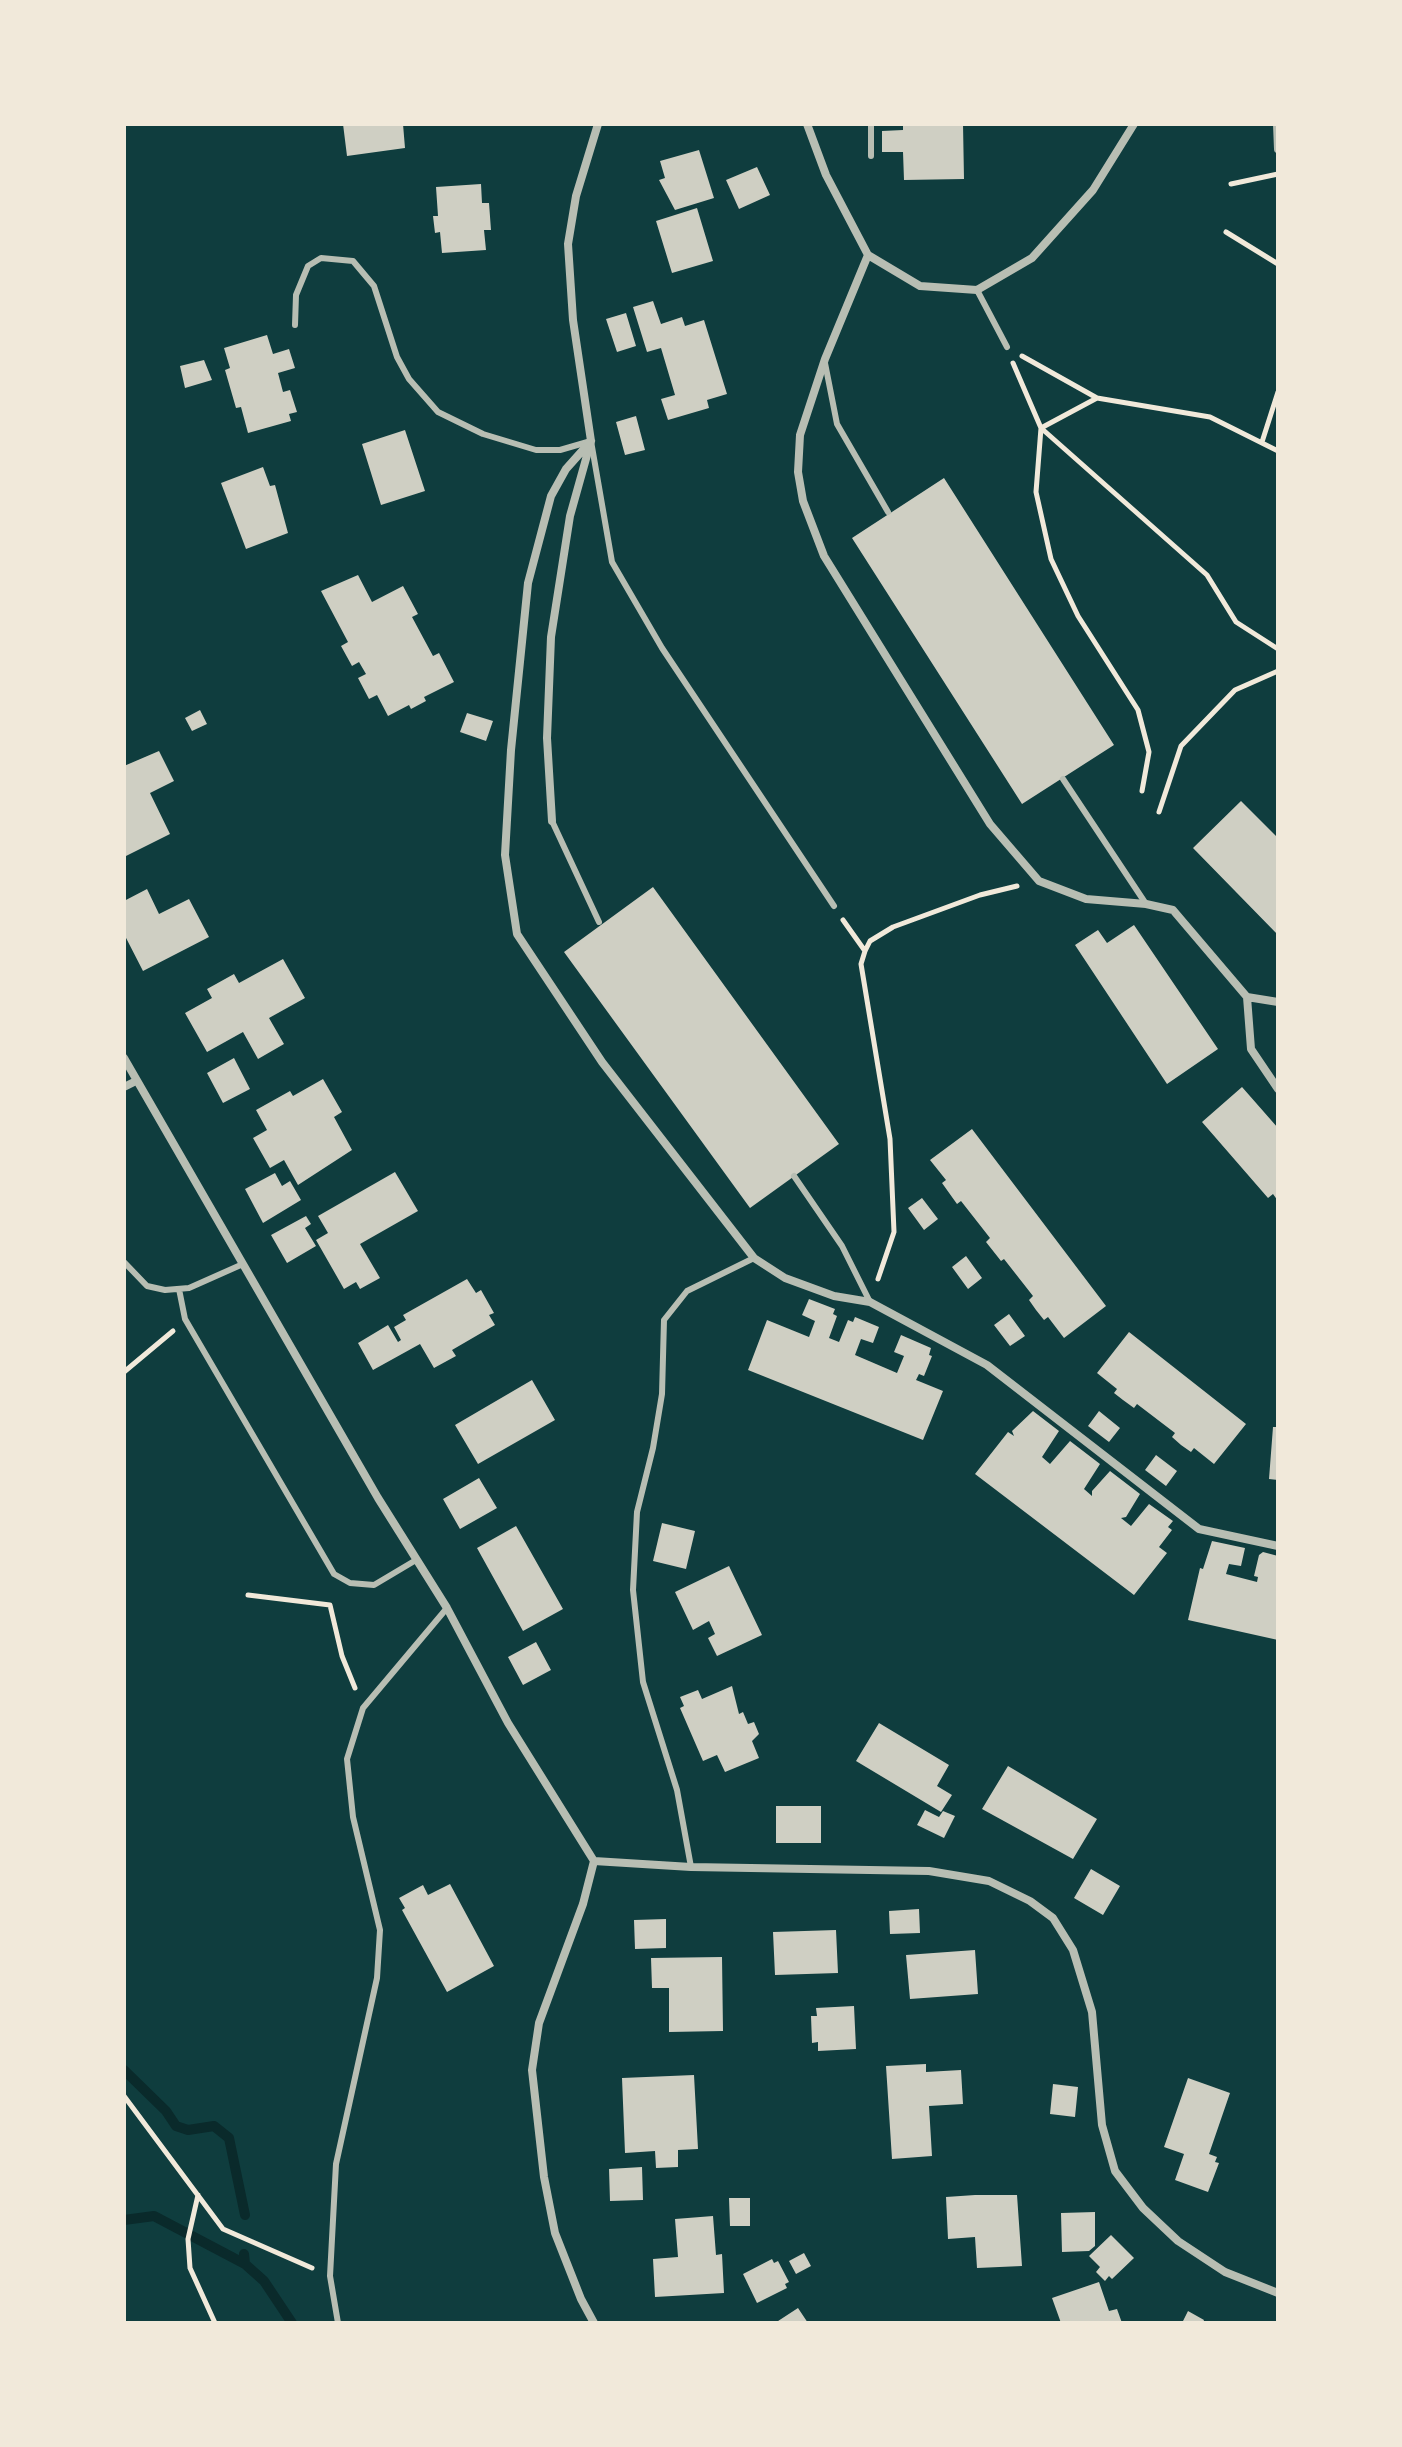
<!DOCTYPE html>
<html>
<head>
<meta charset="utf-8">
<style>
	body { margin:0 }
	#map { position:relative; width:1402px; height:2447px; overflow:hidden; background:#0f3d3e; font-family:Signika,sans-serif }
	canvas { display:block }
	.frame { position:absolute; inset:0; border:126px solid #f1e9da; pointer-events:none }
</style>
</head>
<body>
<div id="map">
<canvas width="1402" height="2447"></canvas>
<div class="frame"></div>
</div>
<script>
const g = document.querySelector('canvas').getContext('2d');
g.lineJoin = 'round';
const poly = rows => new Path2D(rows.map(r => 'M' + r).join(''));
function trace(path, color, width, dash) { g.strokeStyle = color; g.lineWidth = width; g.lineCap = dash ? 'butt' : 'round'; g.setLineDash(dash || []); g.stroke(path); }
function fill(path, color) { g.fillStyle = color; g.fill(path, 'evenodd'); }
trace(poly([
	[124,2070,166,2111,176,2126,188,2130,214,2126,229,2138,245,2215],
	[124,2220,154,2216,245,2264],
	[244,2254,245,2264,264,2281,292,2323]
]), '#0a2a2b', 10);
fill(poly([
	[343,124,403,124,405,148,347,156],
	[903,124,963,124,964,179,904,180,903,152,882,152,882,131,903,130],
	[699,150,714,198,675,210,659,180,665,178,660,161],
	[757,167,770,195,739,209,726,180],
	[481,184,482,203,489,203,491,230,484,230,486,250,442,253,440,232,435,233,433,216,438,216,436,187],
	[697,208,713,261,672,273,656,221],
	[653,301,661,324,682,317,685,326,704,320,727,394,707,400,709,408,668,420,661,399,675,395,661,348,647,352,633,307],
	[626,313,636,346,617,352,606,319],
	[267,335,273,354,289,349,295,368,278,373,283,392,290,390,297,412,289,414,291,421,248,433,241,407,236,408,225,370,230,368,224,348],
	[204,360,212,380,185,388,180,366],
	[636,416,645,450,625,455,616,422],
	[405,430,425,491,381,505,362,444],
	[263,467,270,486,275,485,288,533,246,549,221,483],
	[944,478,1114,745,1022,804,852,538],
	[358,575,372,602,403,586,418,614,412,617,433,656,439,653,454,682,424,697,426,701,411,709,409,705,388,716,377,695,369,699,358,678,366,674,359,662,352,666,341,646,348,642,321,591],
	[200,710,207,724,192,731,185,718],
	[467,713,493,721,486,741,460,732],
	[159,751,174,781,150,793,170,834,124,857,124,766],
	[1241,801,1278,838,1278,935,1193,848],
	[653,887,839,1144,750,1208,564,952],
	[147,889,159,914,189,899,209,937,143,971,124,934,124,901],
	[1134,925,1218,1049,1167,1084,1075,945,1098,930,1107,943],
	[283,959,305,998,269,1018,284,1044,258,1059,243,1032,207,1052,185,1013,212,998,207,989,234,974,239,983],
	[234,1058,250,1089,223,1103,207,1073],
	[323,1079,342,1112,334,1117,352,1150,298,1185,284,1160,270,1168,253,1138,267,1130,256,1110,290,1091,293,1096],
	[1242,1087,1278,1128,1278,1201,1273,1194,1268,1198,1202,1122],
	[972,1129,1106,1306,1064,1338,1048,1317,1044,1320,1036,1310,1029,1300,1033,1296,1004,1259,1001,1261,986,1242,990,1238,961,1201,957,1204,942,1183,946,1180,930,1160],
	[395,1172,418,1211,360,1244,380,1278,360,1289,356,1282,344,1289,316,1240,328,1233,318,1216],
	[275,1173,282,1186,290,1181,301,1200,263,1223,245,1189],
	[922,1198,938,1219,924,1230,908,1208],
	[306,1216,311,1224,305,1228,316,1246,287,1263,271,1235],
	[966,1256,982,1278,968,1289,952,1267],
	[467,1279,476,1293,481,1290,494,1313,489,1315,495,1325,452,1350,456,1356,434,1368,420,1344,373,1370,358,1343,388,1325,398,1342,401,1340,394,1327,406,1320,403,1315],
	[809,1299,835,1309,833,1314,837,1316,829,1338,839,1342,848,1320,853,1322,855,1317,879,1327,873,1343,861,1339,855,1355,897,1373,904,1356,894,1352,901,1335,931,1348,929,1355,932,1356,924,1376,919,1374,916,1380,943,1391,923,1440,748,1370,767,1320,809,1337,815,1321,802,1315],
	[1009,1314,1025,1336,1010,1346,994,1325],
	[1129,1332,1246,1424,1214,1464,1194,1448,1191,1452,1181,1445,1172,1437,1175,1433,1137,1404,1134,1408,1123,1400,1114,1393,1117,1389,1097,1373],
	[532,1380,555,1420,478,1464,455,1425],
	[1033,1411,1059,1431,1042,1457,1050,1464,1070,1441,1100,1464,1084,1489,1092,1496,1092,1491,1110,1471,1140,1494,1126,1517,1121,1518,1131,1526,1149,1504,1173,1521,1168,1527,1172,1530,1159,1547,1167,1553,1134,1595,975,1474,1008,1432,1014,1436,1012,1431],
	[1099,1411,1120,1428,1109,1442,1088,1426],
	[1273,1427,1278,1427,1278,1480,1269,1479],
	[1156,1455,1177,1471,1166,1486,1145,1470],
	[479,1478,497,1508,460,1529,443,1499],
	[662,1523,695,1531,686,1569,653,1561],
	[516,1526,563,1609,523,1631,477,1548],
	[1212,1541,1245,1548,1241,1566,1229,1564,1226,1574,1257,1582,1258,1577,1254,1576,1259,1555,1263,1552,1278,1556,1278,1640,1188,1620,1200,1568,1203,1569],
	[729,1566,762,1635,717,1656,708,1638,715,1634,709,1621,693,1630,675,1592],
	[536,1642,551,1670,523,1685,508,1657],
	[732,1686,739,1714,743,1712,748,1724,754,1722,759,1734,752,1741,759,1758,725,1772,717,1755,703,1761,680,1708,684,1706,680,1697,698,1690,702,1699],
	[879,1723,949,1765,937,1786,952,1795,941,1812,856,1761],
	[1008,1766,1097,1819,1073,1859,982,1809],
	[776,1806,821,1806,821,1843,776,1843],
	[925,1810,939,1817,943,1811,955,1816,944,1838,917,1825],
	[1091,1869,1120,1886,1103,1915,1074,1898],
	[450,1884,494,1966,447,1992,402,1910,405,1908,399,1898,423,1885,428,1895],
	[919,1909,920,1933,890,1934,889,1911],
	[666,1919,666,1948,635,1949,634,1920],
	[836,1930,838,1973,775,1975,773,1932],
	[975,1950,978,1994,910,1999,906,1955],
	[722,1957,723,2031,669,2032,669,1988,652,1988,651,1958],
	[854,2006,856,2049,818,2051,818,2042,812,2043,811,2016,817,2016,816,2008],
	[926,2064,926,2072,961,2070,963,2104,929,2106,932,2156,892,2159,886,2066],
	[694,2075,698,2149,678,2150,678,2167,656,2168,655,2151,625,2153,622,2078],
	[1188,2078,1230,2093,1209,2154,1217,2157,1215,2162,1219,2163,1208,2192,1175,2180,1184,2154,1164,2147],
	[1053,2084,1078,2087,1075,2117,1050,2114],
	[642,2167,643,2200,610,2201,609,2169],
	[975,2195,1017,2195,1022,2266,977,2268,975,2237,948,2239,946,2197],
	[729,2198,750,2198,750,2226,730,2226],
	[1095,2212,1095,2246,1089,2251,1062,2252,1061,2213],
	[713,2216,716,2255,722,2254,724,2293,655,2297,653,2259,678,2257,675,2219],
	[1111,2235,1134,2258,1112,2279,1109,2276,1105,2281,1096,2272,1100,2267,1089,2256],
	[804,2253,811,2266,796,2274,789,2261],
	[772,2259,774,2263,778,2261,789,2282,785,2284,787,2288,757,2303,743,2274],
	[1099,2282,1109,2311,1117,2309,1122,2323,1061,2323,1052,2298],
	[798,2308,808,2323,775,2323],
	[1188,2311,1204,2320,1203,2323,1182,2323]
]), '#cfcfc3');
trace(poly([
	[1231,184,1278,174],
	[1226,232,1278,264],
	[1022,356,1097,398],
	[1013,363,1041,428,1207,575,1236,622,1278,649],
	[1262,442,1278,392],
	[1142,791,1149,752,1138,710,1078,616,1051,559,1036,492,1041,428,1097,398,1210,417,1278,451],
	[1159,812,1181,746,1235,690,1278,671],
	[843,920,865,951],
	[878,1279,894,1232,890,1139,861,964,865,951,870,941,893,927,980,895,1017,886],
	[124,1372,173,1331],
	[248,1595,330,1605,342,1656,355,1688],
	[124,2096,223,2229,312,2268],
	[198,2195,188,2239,190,2268,215,2323]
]), '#f1e9da', 5);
trace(poly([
	[871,124,871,156],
	[977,290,1007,347],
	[295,325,296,295,308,266,321,258,353,261,374,286,397,357,409,379,438,412,483,434,536,450,560,450,591,441,612,562,662,648,834,906],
	[825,363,837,424,888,512],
	[1063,779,1146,904],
	[552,821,599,922],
	[794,1176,842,1246,870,1302],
	[124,1262,147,1286,165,1290,189,1288,243,1264],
	[179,1289,185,1319,334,1574,350,1583,374,1585,416,1560],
	[691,1867,677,1790,643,1682,633,1590,637,1512,653,1448,662,1394,664,1320,687,1291,754,1258],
	[338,2323,330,2276,336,2164,377,1978,380,1930,353,1817,347,1759,363,1708,447,1608]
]), '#b8beb3', 6);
trace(poly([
	[807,124,826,175,868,255,825,359,800,435,798,472,803,501,824,556,990,824,1039,881,1086,899,1146,904,1173,910,1247,997,1251,1049,1278,1089],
	[1277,124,1278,149],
	[868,255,920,286,977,290,1032,258,1093,190,1134,124],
	[591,441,566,469,551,496,528,583,511,750,505,855,517,934,602,1062,754,1258,785,1278,834,1296,870,1302,987,1365,1199,1529,1278,1546],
	[552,821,547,738,551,637,570,516,591,441,573,320,568,244,576,196,598,124],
	[1247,997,1278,1002],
	[124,1058,378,1498,447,1608,508,1723,594,1861,583,1904,539,2023,532,2070,544,2177,555,2233,581,2299,594,2323],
	[124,1087,136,1081],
	[594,1861,691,1867,929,1871,989,1881,1030,1901,1053,1918,1073,1950,1092,2012,1102,2125,1115,2171,1143,2208,1178,2241,1225,2272,1278,2293]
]), '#b8beb3', 8);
</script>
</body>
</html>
